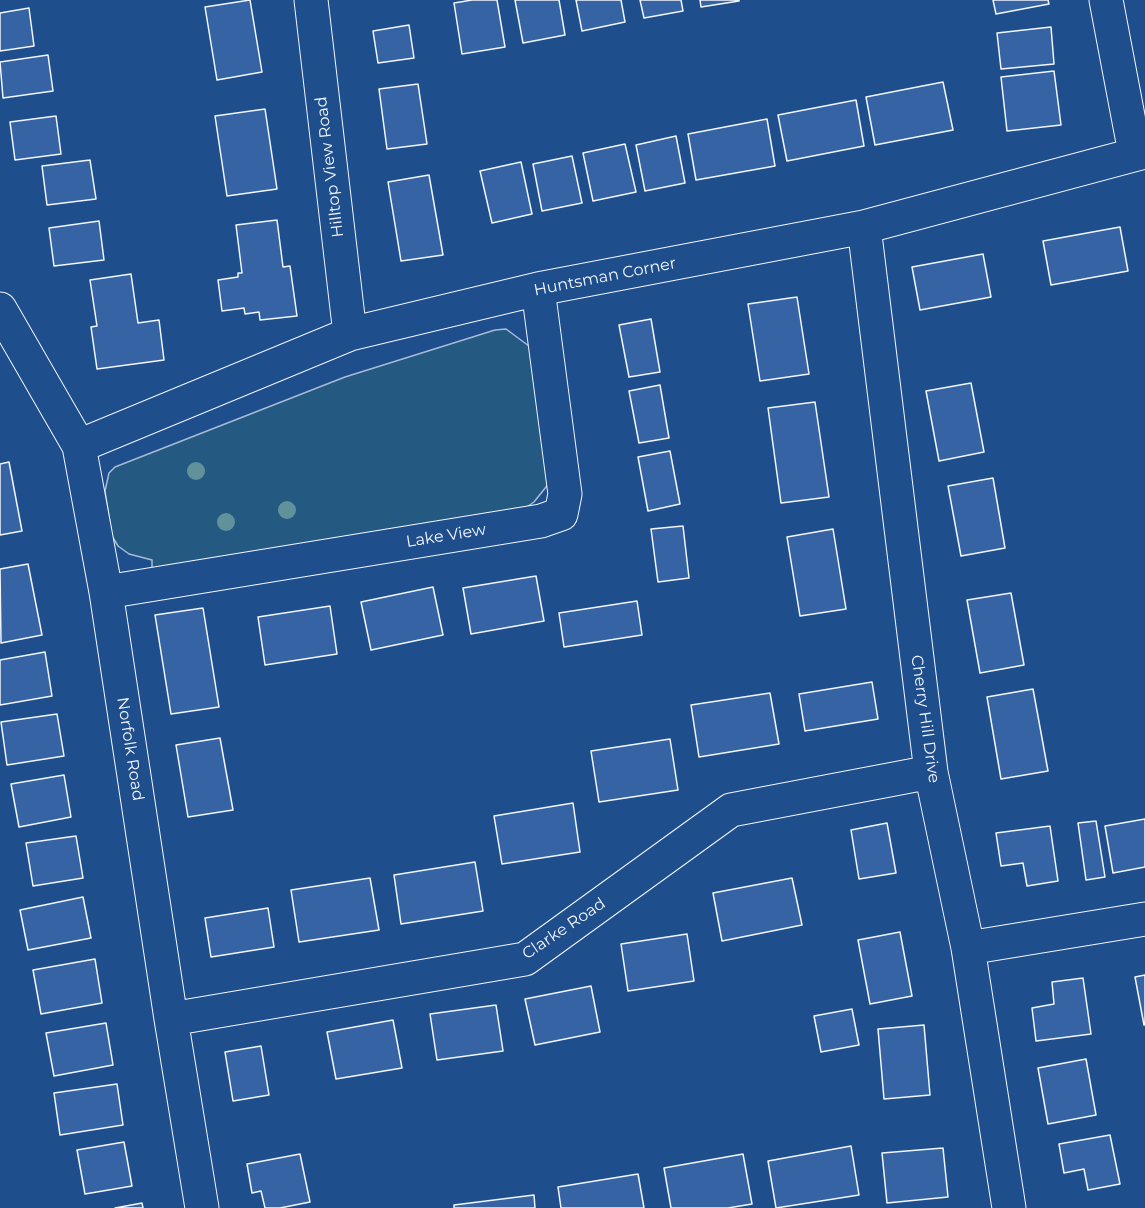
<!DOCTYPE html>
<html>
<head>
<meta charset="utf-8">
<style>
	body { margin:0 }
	canvas { display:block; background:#1f4e8c }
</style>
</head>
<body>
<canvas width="1145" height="1208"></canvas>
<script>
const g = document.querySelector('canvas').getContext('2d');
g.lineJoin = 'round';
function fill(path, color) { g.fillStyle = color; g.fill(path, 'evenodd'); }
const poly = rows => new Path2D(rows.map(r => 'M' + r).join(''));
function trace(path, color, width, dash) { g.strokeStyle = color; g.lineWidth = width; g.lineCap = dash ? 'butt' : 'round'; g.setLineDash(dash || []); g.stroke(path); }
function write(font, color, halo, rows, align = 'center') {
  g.font = font + ' Montserrat,sans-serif'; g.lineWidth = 4.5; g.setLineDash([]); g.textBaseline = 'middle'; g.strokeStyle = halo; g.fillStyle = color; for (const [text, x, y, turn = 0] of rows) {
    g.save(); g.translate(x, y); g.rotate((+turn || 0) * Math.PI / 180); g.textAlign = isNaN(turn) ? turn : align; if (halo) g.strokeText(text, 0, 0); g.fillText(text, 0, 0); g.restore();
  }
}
const green = poly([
	[506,329,533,349,550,482,534,502,524,509,152,570,152,560,129,554,118,546,112,536,105,491,109,473,115,467,345,377,495,330,506,329]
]);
fill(green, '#245a82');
trace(green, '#a8bbd7', 1.5);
const building = poly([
	[250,0,262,72,217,80,205,7,250,0],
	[472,0,497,0,505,47,462,54,454,3,472,0],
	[515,0,559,0,565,35,523,43,515,0],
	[576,0,621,0,625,22,582,31,576,0],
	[640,0,681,0,683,11,644,18,640,0],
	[700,0,739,0,739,1,701,7,700,0],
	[993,0,1048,0,1049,4,996,14,993,0],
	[29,8,34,46,0,51,0,13,29,8],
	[409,25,414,58,378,63,373,31,409,25],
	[1051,27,1054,64,1001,69,997,33,1051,27],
	[48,55,53,91,3,98,0,62,48,55],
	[1054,71,1061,125,1007,131,1001,77,1054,71],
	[943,82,953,130,875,145,866,97,943,82],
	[418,84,427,144,387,149,379,89,418,84],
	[856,100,864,146,787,161,778,115,856,100],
	[265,109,277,189,227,196,215,116,265,109],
	[56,116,61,154,15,160,10,122,56,116],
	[767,119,775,166,696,180,688,134,767,119],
	[676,136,685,183,645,191,636,145,676,136],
	[625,144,636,192,593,201,583,153,625,144],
	[572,156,582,203,542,211,533,164,572,156],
	[90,160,96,199,47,205,42,166,90,160],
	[521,162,532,214,492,223,480,171,521,162],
	[429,175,443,255,401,261,388,182,429,175],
	[277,220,283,267,290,266,297,316,260,320,259,312,245,314,244,308,222,311,218,280,238,277,238,273,242,273,236,225,277,220],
	[99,221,104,260,54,266,49,228,99,221],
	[1120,227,1128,271,1051,285,1043,241,1120,227],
	[983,254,991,297,920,310,912,267,983,254],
	[131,274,138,323,159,320,164,360,97,369,91,327,97,326,90,280,131,274],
	[797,297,809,374,760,381,748,304,797,297],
	[651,319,660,372,629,377,619,325,651,319],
	[971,383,984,452,939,461,926,391,971,383],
	[660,385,669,438,639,443,629,391,660,385],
	[815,402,829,497,781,503,768,408,815,402],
	[670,451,680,504,648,511,638,457,670,451],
	[9,462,22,531,0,535,0,464,9,462],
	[993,478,1005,548,961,556,948,486,993,478],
	[683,526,689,578,658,582,651,529,683,526],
	[833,529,846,609,800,616,787,537,833,529],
	[28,564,42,635,1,643,0,569,28,564],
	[536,576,544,621,471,634,463,588,536,576],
	[433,587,443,635,371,650,361,602,433,587],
	[1011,593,1024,665,980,673,967,600,1011,593],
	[637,601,642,635,564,647,559,613,637,601],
	[330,606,337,654,265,665,258,617,330,606],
	[203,608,219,707,171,714,155,615,203,608],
	[45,652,52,696,0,705,0,660,45,652],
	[872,682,878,719,805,731,799,694,872,682],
	[1033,689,1048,771,1001,779,987,697,1033,689],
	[770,693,779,744,699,757,691,705,770,693],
	[57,714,64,756,7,765,1,722,57,714],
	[220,738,233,810,188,817,176,745,220,738],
	[670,739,678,790,599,802,591,751,670,739],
	[64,775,71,817,19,827,11,784,64,775],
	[573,803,580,852,502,864,494,816,573,803],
	[1145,819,1145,867,1113,873,1105,826,1145,819],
	[1096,821,1105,877,1086,880,1078,823,1096,821],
	[887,823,896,873,859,879,851,830,887,823],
	[1050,826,1058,881,1027,886,1023,863,1001,866,996,833,1050,826],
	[76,836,83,878,33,886,26,843,76,836],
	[475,862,483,911,401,924,394,875,475,862],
	[370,878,379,930,299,942,291,890,370,878],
	[792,878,802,925,722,941,713,893,792,878],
	[83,897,91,938,28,950,20,910,83,897],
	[268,908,274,947,211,957,205,918,268,908],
	[900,932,912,996,870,1004,858,940,900,932],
	[687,934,694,981,628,991,621,944,687,934],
	[95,959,102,1003,41,1014,33,970,95,959],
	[1145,975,1145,1025,1144,1025,1135,977,1145,975],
	[1083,978,1091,1034,1036,1041,1032,1008,1054,1004,1052,982,1083,978],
	[591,986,600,1032,535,1045,525,999,591,986],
	[496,1005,503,1051,437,1060,430,1014,496,1005],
	[852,1009,859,1045,821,1052,814,1016,852,1009],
	[393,1020,402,1068,336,1079,327,1032,393,1020],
	[106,1023,113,1065,54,1076,46,1033,106,1023],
	[924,1025,930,1095,884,1099,878,1029,924,1025],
	[261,1046,269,1095,233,1101,225,1052,261,1046],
	[1086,1059,1096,1115,1048,1124,1038,1068,1086,1059],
	[117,1084,123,1125,60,1135,54,1093,117,1084],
	[1110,1135,1120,1184,1088,1190,1084,1169,1064,1173,1059,1144,1110,1135],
	[124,1142,132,1186,85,1194,77,1150,124,1142],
	[851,1146,859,1195,776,1208,768,1161,851,1146],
	[943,1148,948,1197,887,1203,882,1153,943,1148],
	[300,1154,310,1202,280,1208,265,1208,261,1191,252,1193,247,1164,300,1154],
	[743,1154,752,1204,728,1208,671,1208,664,1168,743,1154],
	[638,1174,644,1208,561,1208,558,1187,638,1174],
	[534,1195,535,1208,454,1208,454,1205,534,1195],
	[142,1203,143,1208,115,1208,142,1203]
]);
fill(building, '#3563a3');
trace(building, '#f2f6ff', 1.5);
const minor = poly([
	[311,0,350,334],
	[1106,0,1135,153],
	[864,227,931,772,968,948,1009,1208],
	[0,309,79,446,106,592,171,1019,202,1208],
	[79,446,350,334,538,289,864,227,1145,152],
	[106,592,541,521,561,514,565,494,538,289],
	[968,948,1145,919],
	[171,1019,525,959,731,810,931,772]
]);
trace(minor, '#f2f6ff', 35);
trace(minor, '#1f4e8c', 33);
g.fillStyle = '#61919a';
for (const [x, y] of [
	[196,471],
	[287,510],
	[226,522]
]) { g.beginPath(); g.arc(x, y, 9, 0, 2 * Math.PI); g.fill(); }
write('16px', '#f2f6ff', '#1f4e8c', [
	["Hilltop View Road",330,167,-97],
	["Huntsman Corner",605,277,-11],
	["Lake View",446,536,-9],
	["Cherry Hill Drive",925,719,82],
	["Norfolk Road",130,749,81],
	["Clarke Road",564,929,-34]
]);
</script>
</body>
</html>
